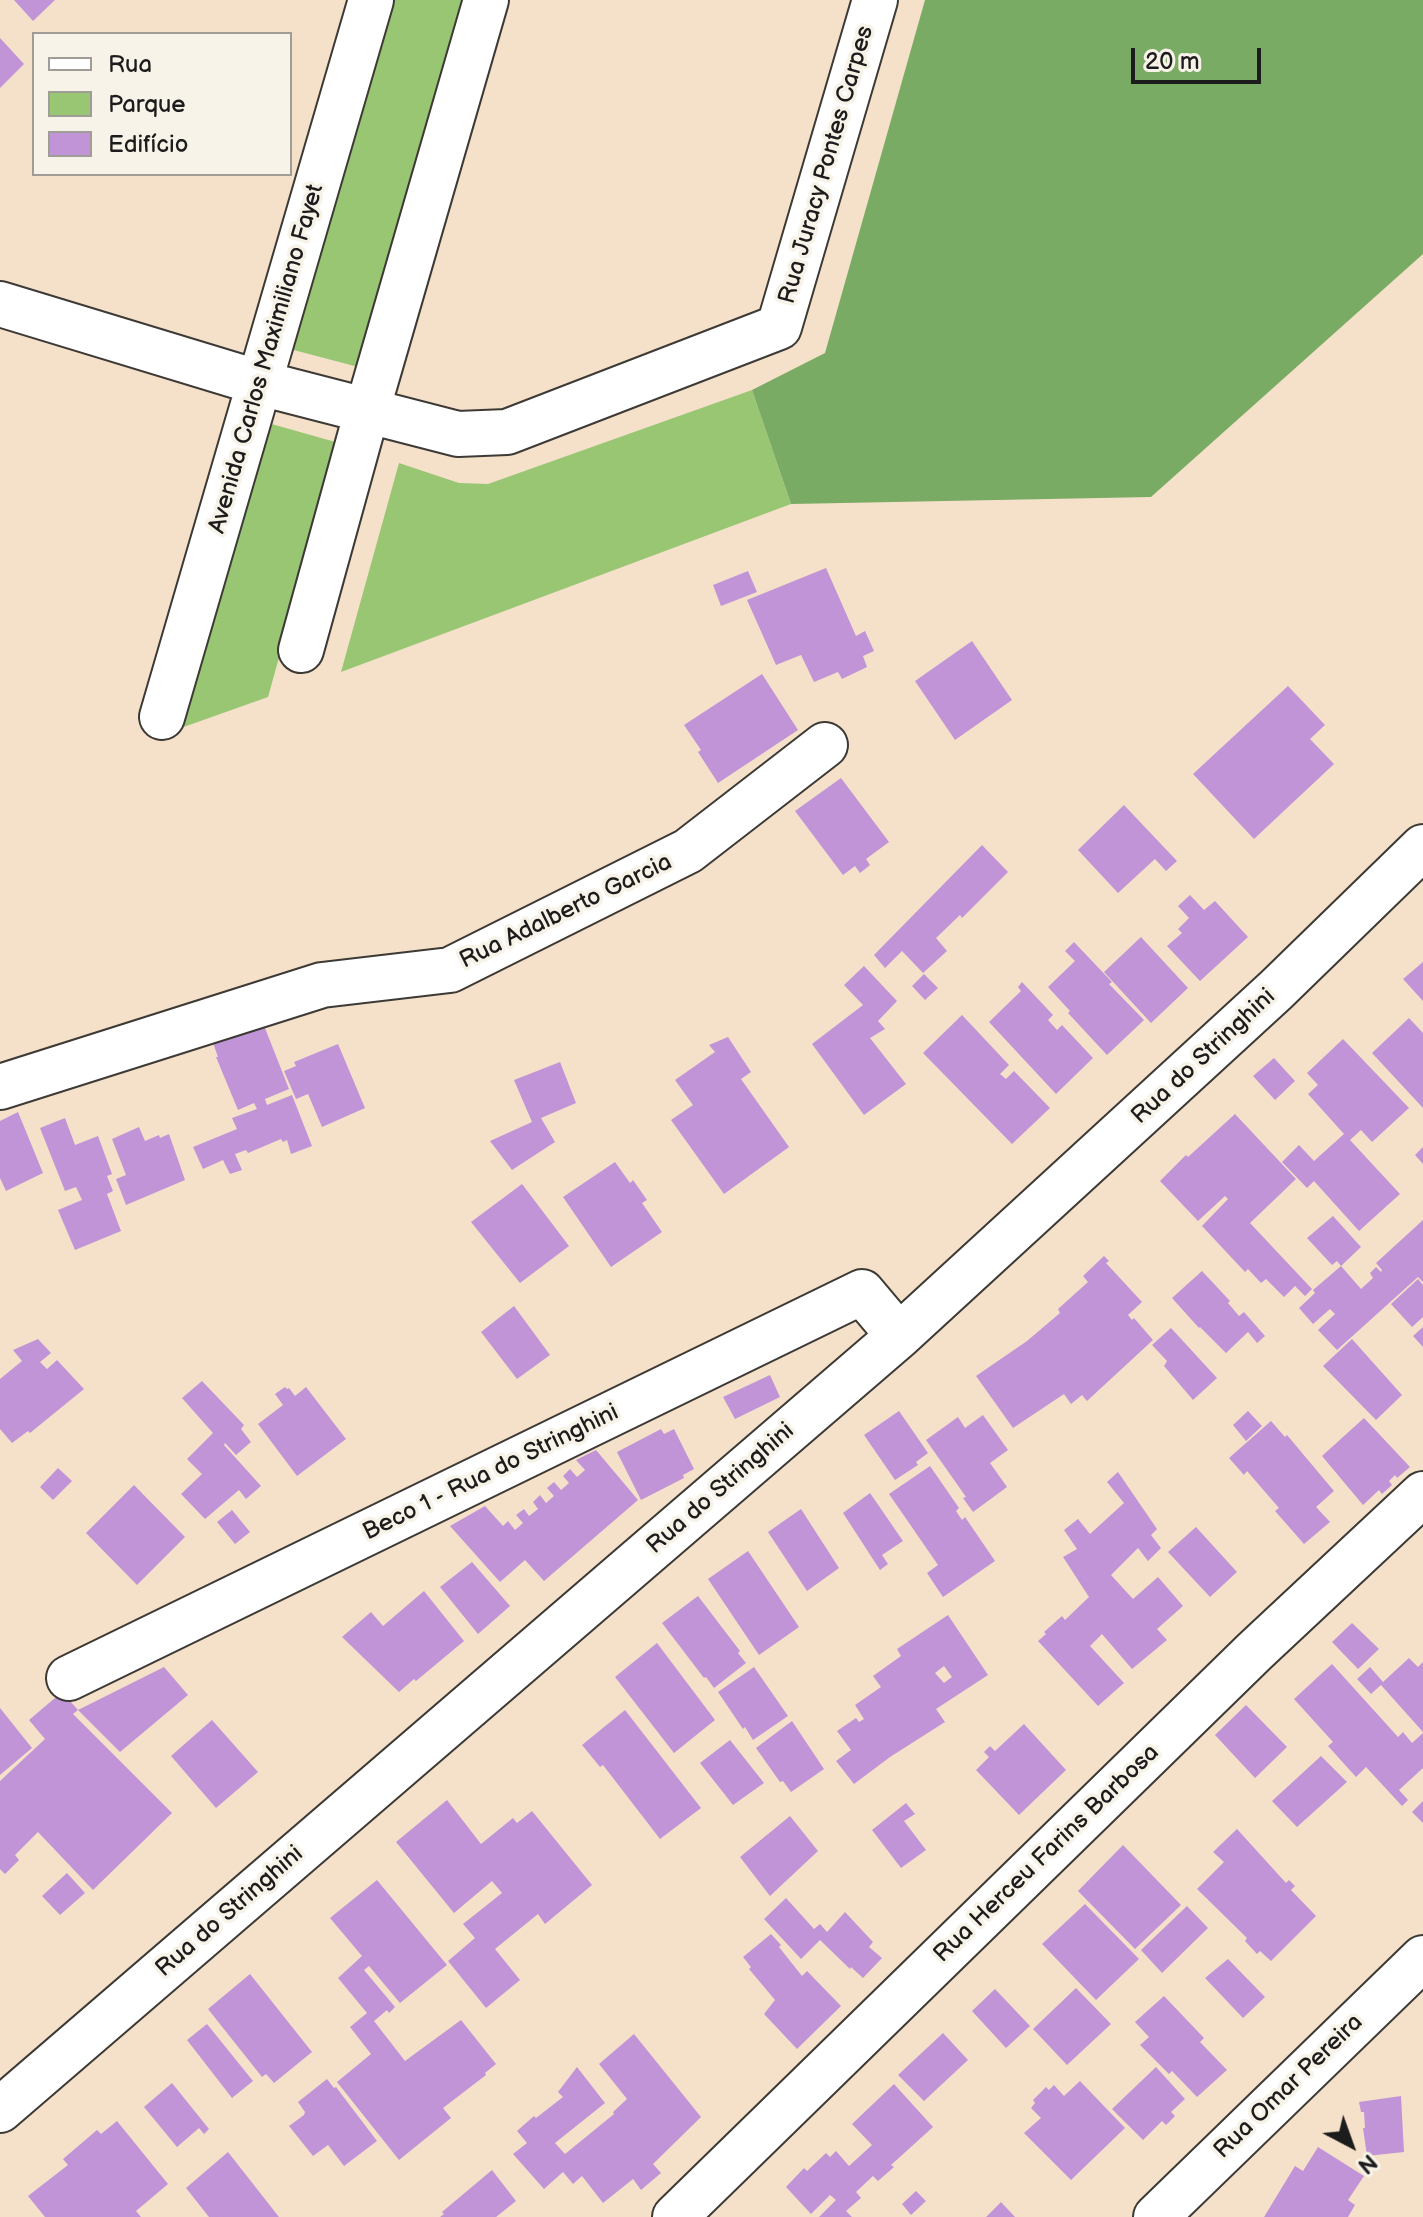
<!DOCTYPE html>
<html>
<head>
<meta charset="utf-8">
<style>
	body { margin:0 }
	#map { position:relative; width:1423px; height:2217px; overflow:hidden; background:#f5e1ca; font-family:"Balsamiq Sans",sans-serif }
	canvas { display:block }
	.legend { position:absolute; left:32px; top:32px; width:260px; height:144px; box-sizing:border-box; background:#f7f3e8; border:2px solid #9f9d96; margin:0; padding:10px 14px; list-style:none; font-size:24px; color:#1c1c1c }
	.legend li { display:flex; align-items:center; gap:16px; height:40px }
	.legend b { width:40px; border:2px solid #9f9d96 }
	.north { position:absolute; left:1311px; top:2105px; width:80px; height:80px; -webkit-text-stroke:6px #f7f3e8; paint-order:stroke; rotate:139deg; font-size:22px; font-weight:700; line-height:32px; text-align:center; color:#1c1c1c }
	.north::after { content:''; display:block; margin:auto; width:28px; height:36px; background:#1c1c1c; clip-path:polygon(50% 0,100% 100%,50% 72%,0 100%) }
	.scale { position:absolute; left:1131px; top:48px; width:130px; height:36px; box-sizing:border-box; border:4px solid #1c1c1c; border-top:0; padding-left:10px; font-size:24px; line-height:28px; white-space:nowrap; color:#1c1c1c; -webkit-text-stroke:6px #f7f3e8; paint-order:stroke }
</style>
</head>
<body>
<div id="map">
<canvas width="1423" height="2217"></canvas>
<ul class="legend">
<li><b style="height:10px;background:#fff"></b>Rua</li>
<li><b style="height:22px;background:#99c673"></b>Parque</li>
<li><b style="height:22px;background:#c094d7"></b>Edifício</li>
</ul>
<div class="north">N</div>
<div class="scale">20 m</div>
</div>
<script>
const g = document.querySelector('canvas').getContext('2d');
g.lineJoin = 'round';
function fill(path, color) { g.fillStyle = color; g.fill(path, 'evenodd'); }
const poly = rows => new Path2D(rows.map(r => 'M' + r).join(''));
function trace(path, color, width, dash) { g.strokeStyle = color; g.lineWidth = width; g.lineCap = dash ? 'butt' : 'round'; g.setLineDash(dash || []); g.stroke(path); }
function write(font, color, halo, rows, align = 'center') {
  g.font = font + ' "Balsamiq Sans",sans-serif'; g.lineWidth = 7; g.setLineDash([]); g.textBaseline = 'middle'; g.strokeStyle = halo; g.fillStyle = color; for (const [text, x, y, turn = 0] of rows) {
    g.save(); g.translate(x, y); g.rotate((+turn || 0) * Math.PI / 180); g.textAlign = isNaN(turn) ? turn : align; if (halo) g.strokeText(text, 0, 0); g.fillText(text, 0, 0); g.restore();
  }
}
fill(poly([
	[388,0,467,0,362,368,286,348],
	[752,390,791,504,341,672,399,463,459,483,488,484],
	[268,423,339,443,268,697,178,729]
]), '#99c673');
fill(poly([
	[925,0,1423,0,1423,254,1151,497,791,504,752,390,825,353]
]), '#7aab65');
fill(poly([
	[14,0,55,0,33,21],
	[0,38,24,64,0,88],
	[826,568,856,636,865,631,874,651,863,656,867,667,842,679,838,672,814,682,801,655,776,665,747,600],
	[748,571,757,592,721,606,713,585],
	[972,641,1012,700,955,740,915,681],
	[762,674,798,730,718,783,698,752,701,750,684,725],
	[1288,686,1325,725,1310,739,1334,764,1254,839,1193,774],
	[841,778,889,842,866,859,870,865,860,873,855,866,843,875,795,811],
	[1124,805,1177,861,1166,871,1155,859,1118,893,1078,850],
	[982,845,1008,872,962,918,960,915,936,938,947,951,923,973,902,951,885,968,874,955],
	[1190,895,1204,910,1215,901,1248,937,1200,981,1167,946,1182,933,1178,929,1189,918,1178,906],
	[1141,937,1188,988,1151,1023,1104,972],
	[1074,942,1112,982,1109,984,1144,1020,1107,1055,1068,1013,1070,1011,1048,987,1075,961,1065,951],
	[1423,962,1423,1001,1403,979],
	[864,966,897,1001,878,1021,885,1029,870,1038,906,1084,864,1115,812,1044,863,1005,844,985],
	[924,974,938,988,925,1000,912,986],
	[1022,982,1053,1015,1048,1020,1057,1030,1062,1025,1093,1058,1056,1094,989,1022,1021,991,1018,987],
	[962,1015,1009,1065,1000,1074,1006,1079,1014,1071,1050,1108,1012,1144,923,1053],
	[1409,1018,1423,1033,1423,1108,1372,1053],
	[263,1023,289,1089,265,1099,267,1105,292,1095,312,1146,291,1154,287,1140,283,1142,281,1139,248,1153,246,1150,235,1154,242,1170,230,1174,223,1160,203,1169,193,1147,237,1129,232,1118,257,1109,254,1103,238,1110,216,1057,218,1057,213,1043],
	[728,1037,751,1072,741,1079,789,1147,724,1194,671,1120,693,1105,675,1080,715,1052,709,1045],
	[1343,1039,1409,1108,1372,1142,1361,1130,1350,1140,1400,1194,1359,1231,1314,1181,1307,1188,1282,1162,1299,1145,1314,1161,1344,1134,1308,1094,1318,1085,1307,1073],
	[338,1044,365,1108,322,1127,308,1094,296,1099,284,1071,296,1066,294,1062],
	[1274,1058,1295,1081,1275,1100,1253,1076],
	[560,1062,576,1103,541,1118,555,1142,512,1170,490,1141,532,1122,514,1080],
	[18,1112,43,1173,6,1191,0,1178,0,1121],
	[1235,1114,1296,1179,1250,1223,1312,1289,1305,1296,1295,1286,1284,1297,1266,1279,1261,1283,1248,1269,1245,1272,1202,1226,1228,1199,1225,1196,1198,1221,1160,1181,1186,1155,1188,1157],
	[65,1118,75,1145,98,1136,112,1174,107,1176,113,1191,107,1194,121,1231,75,1250,58,1210,82,1200,76,1187,65,1191,40,1128],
	[139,1127,145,1141,159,1135,160,1138,169,1134,185,1180,126,1205,116,1179,126,1175,112,1139],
	[1423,1147,1423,1164,1415,1155],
	[615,1162,630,1183,633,1180,647,1200,642,1203,662,1232,611,1267,563,1197],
	[522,1184,569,1246,520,1283,471,1222],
	[1333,1216,1361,1247,1341,1266,1337,1261,1332,1265,1307,1238],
	[1423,1220,1423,1282,1418,1277,1337,1350,1318,1330,1335,1314,1330,1309,1313,1324,1299,1308,1315,1293,1313,1290,1341,1266,1361,1289,1373,1278,1370,1273,1376,1267,1381,1272,1382,1270,1376,1263],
	[1104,1256,1109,1261,1106,1263,1142,1302,1128,1315,1132,1320,1134,1318,1153,1340,1087,1401,1082,1395,1071,1404,1064,1394,1013,1428,976,1376,1027,1341,1060,1313,1058,1309,1088,1282,1083,1276],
	[1202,1271,1230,1301,1228,1303,1239,1316,1244,1312,1265,1336,1257,1343,1248,1332,1226,1353,1200,1327,1199,1328,1172,1298],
	[1418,1279,1423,1285,1423,1317,1412,1327,1391,1304],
	[514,1306,550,1355,517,1379,481,1332],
	[1423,1327,1423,1347,1413,1336],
	[1171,1328,1217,1378,1193,1400,1164,1366,1167,1361,1152,1345],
	[38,1339,51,1353,40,1362,47,1369,57,1360,84,1389,30,1433,28,1431,12,1443,0,1429,0,1379,22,1361,13,1350],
	[1352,1339,1402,1395,1376,1420,1323,1366],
	[770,1375,780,1397,735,1419,723,1397],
	[202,1381,244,1425,241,1429,251,1442,236,1455,225,1443,224,1445,261,1486,246,1499,239,1490,205,1519,181,1494,202,1474,187,1459,213,1433,182,1398],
	[285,1387,287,1389,289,1388,295,1396,306,1387,346,1439,297,1476,258,1424,283,1405,275,1394],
	[899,1411,928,1453,916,1462,918,1465,895,1480,864,1435],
	[1248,1411,1262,1426,1246,1441,1233,1425],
	[983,1415,1008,1450,990,1463,1007,1487,973,1512,963,1498,966,1497,926,1440,958,1417,965,1428],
	[1364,1418,1410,1467,1397,1478,1395,1475,1389,1481,1392,1485,1382,1494,1379,1490,1363,1505,1322,1456],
	[1271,1421,1285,1437,1287,1435,1334,1491,1316,1507,1330,1522,1304,1544,1275,1511,1279,1508,1247,1471,1244,1475,1229,1458],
	[661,1429,664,1434,674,1429,694,1469,683,1475,684,1478,641,1500,617,1452],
	[596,1450,638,1500,544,1581,525,1560,500,1582,450,1526,485,1506,503,1526,508,1521,515,1530,523,1523,516,1515,524,1509,529,1516,538,1509,533,1502,540,1495,546,1503,554,1496,547,1488,554,1482,561,1490,569,1483,563,1476,570,1469,577,1477,585,1470,576,1460],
	[930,1466,959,1508,956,1511,962,1520,965,1517,995,1561,943,1597,927,1573,938,1565,889,1494],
	[58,1468,72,1481,53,1500,40,1487],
	[1118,1472,1157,1529,1151,1535,1161,1548,1148,1561,1138,1548,1111,1575,1133,1599,1158,1577,1183,1606,1157,1629,1167,1640,1132,1669,1102,1634,1090,1646,1124,1683,1098,1706,1038,1641,1046,1634,1044,1632,1062,1616,1065,1620,1089,1597,1063,1557,1077,1549,1064,1530,1078,1519,1090,1534,1124,1503,1107,1482],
	[134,1485,185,1537,137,1585,86,1533],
	[870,1493,903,1541,882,1555,888,1564,880,1570,843,1513],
	[801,1509,839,1568,807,1591,768,1532],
	[232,1510,250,1532,235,1544,217,1522],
	[1196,1527,1237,1572,1210,1597,1168,1552],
	[748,1551,799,1627,759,1655,708,1579],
	[472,1562,510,1606,478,1634,440,1587],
	[424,1591,464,1641,416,1681,414,1679,399,1692,342,1637,371,1612,383,1626],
	[698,1596,740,1651,738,1653,746,1663,714,1688,706,1677,704,1678,662,1623],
	[948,1615,988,1675,936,1709,945,1722,890,1757,854,1784,836,1761,851,1750,837,1731,856,1718,859,1722,864,1719,855,1705,881,1687,873,1676,901,1656,897,1649],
	[944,1666,952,1677,944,1683,935,1673],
	[1352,1623,1379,1649,1358,1669,1332,1642],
	[657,1643,715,1720,674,1753,615,1677],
	[1409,1658,1418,1667,1423,1662,1423,1732,1381,1685,1371,1694,1357,1679,1370,1667,1383,1682],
	[1332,1664,1398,1737,1403,1732,1412,1743,1423,1733,1423,1768,1399,1790,1408,1800,1402,1806,1366,1767,1356,1777,1328,1746,1333,1742,1294,1699],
	[164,1667,188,1695,120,1752,78,1710,73,1714,172,1813,93,1890,38,1832,15,1855,19,1860,5,1874,0,1869,0,1781,45,1739,29,1720,62,1692,78,1710],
	[754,1667,788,1716,753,1740,745,1727,743,1729,718,1692],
	[1246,1705,1287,1747,1255,1778,1215,1735],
	[0,1708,32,1748,0,1775],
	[625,1710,701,1808,660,1839,603,1765,600,1767,582,1745],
	[212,1720,258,1772,216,1808,171,1756],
	[792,1721,824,1769,791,1792,783,1781,780,1782,756,1748],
	[1024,1724,1066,1770,1019,1815,976,1770,989,1757,984,1752,990,1746,995,1751],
	[730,1740,764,1783,733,1805,700,1763],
	[1321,1756,1347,1782,1297,1827,1272,1801],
	[447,1800,481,1844,513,1818,517,1823,532,1811,592,1885,545,1924,538,1914,495,1949,520,1980,486,2008,448,1961,475,1938,463,1924,502,1893,492,1881,454,1913,396,1842],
	[1423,1801,1423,1823,1412,1812],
	[906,1803,915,1814,904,1821,926,1850,901,1868,872,1830],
	[790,1816,818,1851,770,1896,740,1857],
	[1237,1829,1286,1883,1289,1880,1295,1886,1291,1890,1316,1916,1271,1961,1260,1951,1257,1954,1245,1941,1247,1938,1197,1889,1224,1862,1213,1852],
	[1123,1845,1181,1905,1135,1949,1078,1891],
	[67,1873,85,1893,60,1915,42,1896],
	[377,1880,447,1965,400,2003,369,1966,364,1970,395,2007,389,2013,387,2010,374,2021,405,2061,461,2020,496,2064,485,2073,486,2075,443,2108,451,2118,399,2160,337,2082,371,2054,350,2027,367,2013,338,1978,362,1956,330,1918],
	[786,1898,814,1929,820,1924,827,1932,845,1912,873,1942,869,1947,882,1958,863,1978,851,1967,850,1969,820,1940,801,1959,764,1919],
	[1085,1904,1139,1959,1096,2000,1042,1944],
	[1187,1906,1208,1928,1162,1973,1141,1950],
	[771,1934,781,1945,779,1947,802,1976,807,1971,841,2006,797,2049,764,2014,775,2000,749,1969,751,1967,743,1957],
	[1228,1959,1265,1997,1243,2018,1205,1978],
	[250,1974,312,2052,274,2083,266,2074,262,2077,208,2009],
	[1076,1988,1111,2024,1067,2065,1033,2029],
	[995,1989,1030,2026,1006,2048,972,2011],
	[1164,1996,1204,2038,1200,2042,1227,2070,1197,2097,1172,2071,1169,2074,1140,2045,1149,2037,1135,2022],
	[207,2024,253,2081,232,2098,187,2040],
	[943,2033,968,2060,924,2101,898,2075],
	[634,2034,701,2117,653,2164,661,2173,641,2190,633,2179,603,2203,582,2176,573,2184,563,2172,544,2189,513,2154,527,2143,517,2131,534,2116,536,2118,563,2097,558,2092,577,2067,605,2103,555,2143,565,2154,614,2114,613,2112,627,2099,599,2064],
	[1156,2067,1185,2099,1171,2112,1175,2116,1166,2125,1162,2121,1143,2140,1112,2109],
	[327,2079,334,2088,336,2087,377,2141,344,2166,328,2145,313,2156,289,2126,304,2115,305,2112,298,2102],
	[1080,2081,1125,2128,1071,2180,1024,2133,1041,2118,1031,2108,1035,2103,1033,2100,1046,2087,1049,2090,1054,2085,1064,2096],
	[172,2083,209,2129,204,2134,199,2128,177,2147,144,2107],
	[894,2084,933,2127,891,2165,894,2167,878,2181,873,2176,856,2192,861,2198,846,2211,852,2217,819,2217,836,2200,830,2195,811,2214,786,2187,804,2168,807,2171,826,2153,830,2157,836,2151,849,2166,872,2145,852,2124],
	[1401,2096,1404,2152,1367,2156,1363,2128,1365,2128,1364,2112,1361,2112,1359,2102],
	[117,2121,168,2184,136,2211,141,2217,45,2217,28,2196,68,2165,63,2159,97,2130,101,2134],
	[1318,2147,1364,2176,1348,2200,1355,2205,1348,2217,1264,2217,1295,2166,1303,2171],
	[228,2152,279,2217,209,2217,186,2188],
	[492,2170,516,2201,496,2217,440,2217,444,2214,442,2212],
	[916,2191,926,2201,911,2215,902,2204],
	[1001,2202,1015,2217,986,2217]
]), '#c094d7');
const minor = poly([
	[0,304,260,383,458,434,507,432,779,327,875,0],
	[301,650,367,411,486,0],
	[162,717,371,0],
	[0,1087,322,985,450,970,688,851,825,745],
	[69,1678,862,1292,899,1336],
	[0,2110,899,1336,1276,990,1423,847],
	[675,2217,1255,1651,1423,1494],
	[1156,2217,1423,1958]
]);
trace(minor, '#3d3a36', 48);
trace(minor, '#fff', 44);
write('24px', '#1c1c1c', '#f7f3e8', [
	["Rua Juracy Pontes Carpes",827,165,-74],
	["Avenida Carlos Maximiliano Fayet",267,359,-74],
	["Rua Adalberto Garcia",566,912,-26],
	["Rua do Stringhini",1204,1057,-43],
	["Beco 1 - Rua do Stringhini",491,1473,-26],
	["Rua do Stringhini",721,1489,-41],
	["Rua Herceu Farins Barbosa",1047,1854,-44],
	["Rua do Stringhini",230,1912,-41],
	["Rua Omar Pereira",1289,2087,-44]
]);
</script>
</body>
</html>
